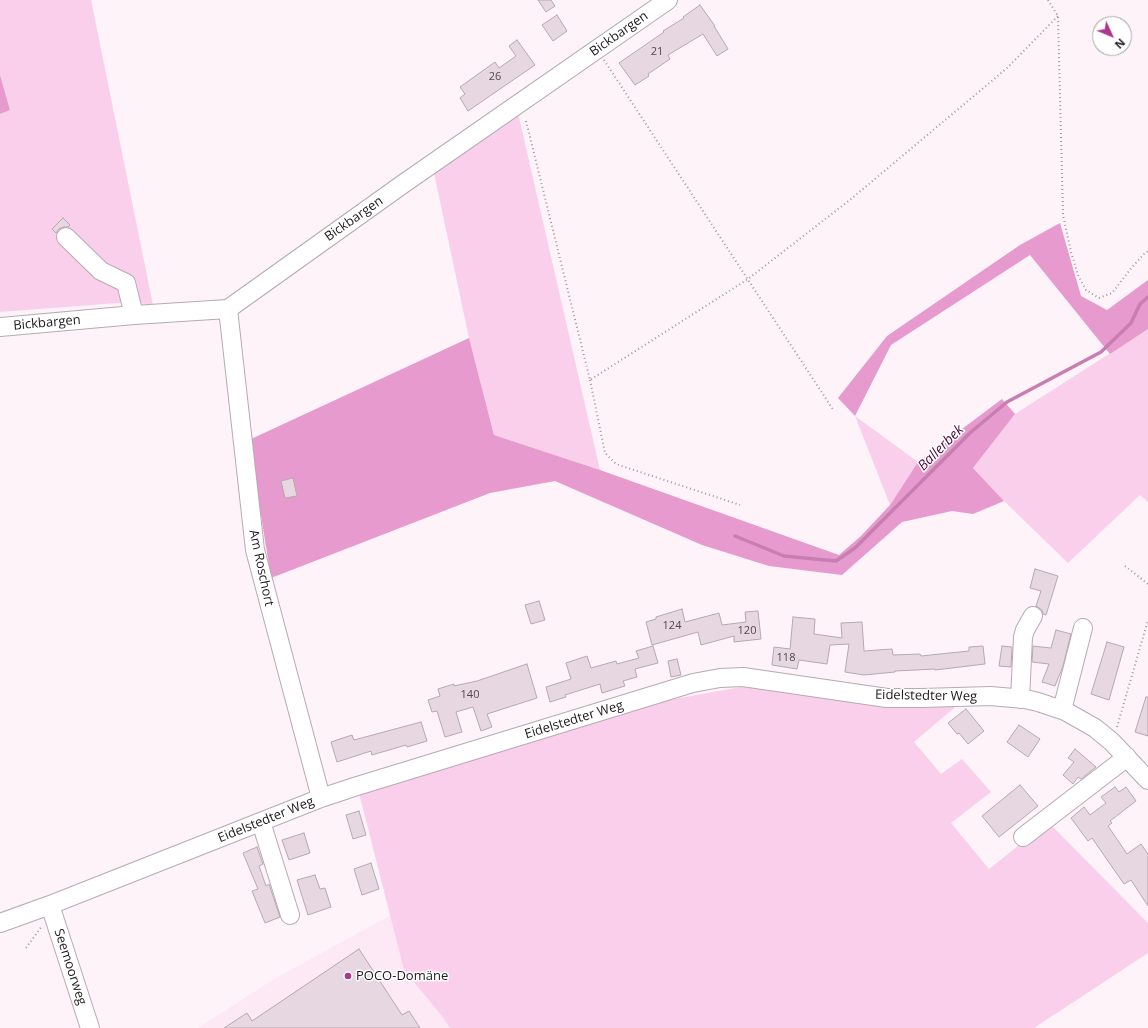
<!DOCTYPE html>
<html>
<head>
<meta charset="utf-8">
<style>
	body { margin:0 }
	#map { position:relative; width:1148px; height:1028px; overflow:hidden; background:#fdf3f9; font-family:"Open Sans",sans-serif }
	canvas { display:block }
	.north { position:absolute; left:1092px; top:16px; width:40px; height:40px; box-sizing:border-box; background:#fff; border:1px solid #a5a3a4; border-radius:50%; rotate:134deg; font-size:11px; font-weight:700; line-height:16px; text-align:center; color:#1e191c }
	.north::after { content:''; display:block; margin:auto; width:14px; height:18px; background:#ab368e; clip-path:polygon(50% 0,100% 100%,50% 72%,0 100%) }
</style>
</head>
<body>
<div id="map">
<canvas width="1148" height="1028"></canvas>
<div class="north">N</div>
</div>
<script>
const g = document.querySelector('canvas').getContext('2d');
g.lineJoin = 'round';
function fill(path, color) { g.fillStyle = color; g.fill(path, 'evenodd'); }
const poly = rows => new Path2D(rows.map(r => 'M' + r).join(''));
function trace(path, color, width, dash) { g.strokeStyle = color; g.lineWidth = width; g.lineCap = dash ? 'butt' : 'round'; g.setLineDash(dash || []); g.stroke(path); }
function write(font, color, halo, rows, align = 'center') {
  g.font = font + ' "Open Sans",sans-serif'; g.lineWidth = 3; g.setLineDash([]); g.textBaseline = 'middle'; g.strokeStyle = halo; g.fillStyle = color; for (const [text, x, y, turn = 0] of rows) {
    g.save(); g.translate(x, y); g.rotate((+turn || 0) * Math.PI / 180); g.textAlign = isNaN(turn) ? turn : align; if (halo) g.strokeText(text, 0, 0); g.fillText(text, 0, 0); g.restore();
  }
}
fill(poly([
	[391,915,404,970,441,1015,450,1028,198,1028,274,979]
]), '#fce9f5');
fill(poly([
	[0,0,91,0,153,305,131,302,0,312,0,114,10,110,0,75],
	[518,113,600,470,494,435,469,338,434,173],
	[1148,329,1148,502,1140,495,1068,563,1004,501,973,468,1015,414],
	[855,416,918,462,890,505],
	[741,687,842,697,960,703,914,742,941,774,962,759,991,792,951,823,989,869,1048,822,1148,923,1148,953,1034,1028,450,1028,441,1015,404,970,359,793,663,701]
]), '#facfeb');
fill(poly([
	[0,75,10,110,0,114],
	[1060,223,1081,296,1107,310,1148,280,1148,329,1110,354,1030,255,891,345,855,416,838,398,887,336,1020,245],
	[469,338,494,435,600,470,839,555,861,536,890,505,918,462,1002,399,1015,414,973,468,1004,501,973,514,952,511,902,522,842,575,769,566,702,545,555,481,490,493,271,578,249,440]
]), '#e69ace');
trace(poly([
	[735,536,784,556,836,561,855,548,971,432,1007,402,1101,352,1131,323,1140,304,1148,297]
]), '#c87eb1', 3.5);
const building = poly([
	[538,0,551,0,555,6,546,12,538,0],
	[700,5,715,26,714,26,728,49,717,56,703,34,668,55,670,59,648,74,649,76,635,85,619,63,664,32,663,31,684,18,683,17,700,5],
	[557,15,567,31,553,41,542,25,557,15],
	[517,40,535,65,468,111,460,98,465,94,460,87,495,62,499,68,516,56,509,46,517,40],
	[63,218,70,225,68,227,63,227,59,229,56,233,52,229,63,218],
	[293,478,297,496,285,498,281,481,293,478],
	[1035,569,1058,576,1046,615,1043,614,1042,610,1036,606,1041,591,1030,588,1035,569],
	[539,601,545,620,531,624,525,605,539,601],
	[682,609,685,622,719,613,722,625,746,622,745,612,758,611,761,639,734,642,734,636,701,645,698,632,652,645,646,622,656,619,656,617,682,609],
	[793,617,815,619,814,634,842,638,841,623,862,622,864,651,892,649,893,655,920,654,921,656,969,651,969,647,983,646,985,664,935,670,935,669,895,671,895,672,864,675,845,672,849,644,830,645,827,664,799,660,797,669,772,665,774,647,790,649,793,617],
	[1056,630,1071,634,1063,666,1055,686,1042,682,1049,664,1032,662,1033,646,1051,648,1056,630],
	[1107,642,1124,647,1109,700,1091,694,1107,642],
	[653,646,658,663,635,669,637,677,623,681,625,686,602,693,600,684,565,695,566,697,550,702,546,687,571,679,566,663,587,656,591,668,616,661,617,664,639,658,636,651,653,646],
	[1002,646,1012,647,1011,667,999,666,1002,646],
	[677,659,681,675,671,677,668,661,677,659],
	[527,664,537,698,487,714,492,727,481,731,473,707,456,712,462,732,445,737,437,711,432,712,428,700,440,696,438,689,454,684,454,686,477,681,527,664],
	[1146,697,1148,697,1148,736,1135,732,1146,697],
	[966,709,984,731,968,744,959,733,957,734,948,723,966,709],
	[421,722,427,741,407,747,406,745,372,755,371,751,337,762,331,742,352,735,354,740,421,722],
	[1019,725,1040,739,1028,757,1007,742,1019,725],
	[1075,749,1096,767,1081,779,1078,777,1073,784,1063,775,1074,762,1068,758,1075,749],
	[1020,785,1038,806,999,837,982,816,1020,785],
	[1115,787,1119,792,1126,787,1136,801,1110,821,1112,823,1108,826,1127,854,1141,844,1148,854,1148,906,1131,880,1124,884,1092,838,1088,841,1071,818,1084,807,1090,815,1106,803,1101,797,1115,787],
	[359,811,366,835,353,839,346,815,359,811],
	[304,833,310,853,289,860,282,840,304,833],
	[257,847,263,864,259,866,266,886,269,884,280,917,265,923,252,891,258,889,243,853,257,847],
	[371,863,379,889,362,895,354,869,371,863],
	[315,875,320,889,325,888,331,907,308,915,297,880,315,875],
	[359,949,402,1015,409,1011,420,1028,224,1028,247,1013,252,1021,359,949]
]);
fill(building, '#e7d7e1');
trace(building, '#b7a7b1', 1);
const minor = poly([
	[66,237,101,271,126,283,134,315],
	[228,309,255,550,321,798],
	[0,327,134,315,228,309,403,184,668,0],
	[1020,699,1023,637,1025,630,1033,616],
	[1062,710,1083,628],
	[261,822,290,915],
	[1023,837,1127,757],
	[50,905,90,1028],
	[0,923,50,905,321,798,354,787,693,683,720,678,743,677,887,698,922,698,990,696,1025,699,1038,702,1065,711,1095,728,1112,742,1148,780]
]);
trace(minor, '#b8a9b3', 20);
trace(poly([
	[1048,0,1058,16,1063,215,1071,252,1078,275,1086,290,1099,298,1112,293,1133,266,1145,253,1148,251],
	[604,60,834,411],
	[526,121,590,380,748,279,851,199,1006,69,1058,16],
	[590,380,605,453,616,464,740,505],
	[1125,566,1148,584],
	[1117,727,1148,620],
	[26,948,42,926]
]), '#a0989c', 2, [1, 3]);
trace(minor, '#fff', 18);
for (const [x, y, r, color] of [
	[348,976,4,"#ab368e"]
]) { const dot = new Path2D(); dot.arc(x, y, r, 0, 2 * Math.PI); g.fillStyle = color; g.fill(dot); trace(dot, '#fff', 1.5); }
write('11px', '#50484d', null, [
	["21",657,52],
	["26",495,77],
	["124",672,626],
	["120",747,631],
	["118",786,658],
	["140",470,695]
]);
write('13px', '#1e191c', '#fff', [
	["Bickbargen",619,34,-35],
	["Bickbargen",354,219,-35],
	["Bickbargen",47,323,-5],
	["Am Roschort",261,568,78],
	["Eidelstedter Weg",926,696,1],
	["Eidelstedter Weg",574,720,-17],
	["Eidelstedter Weg",266,820,-22],
	["Seemoorweg",70,967,72]
]);
write('13px', '#1e191c', '#fff', [
	["POCO-Domäne",356,976]
], 'left');
write('italic 14px', '#4c083d', '#fff', [
	["Ballerbek",941,448,-45]
]);
</script>
</body>
</html>
